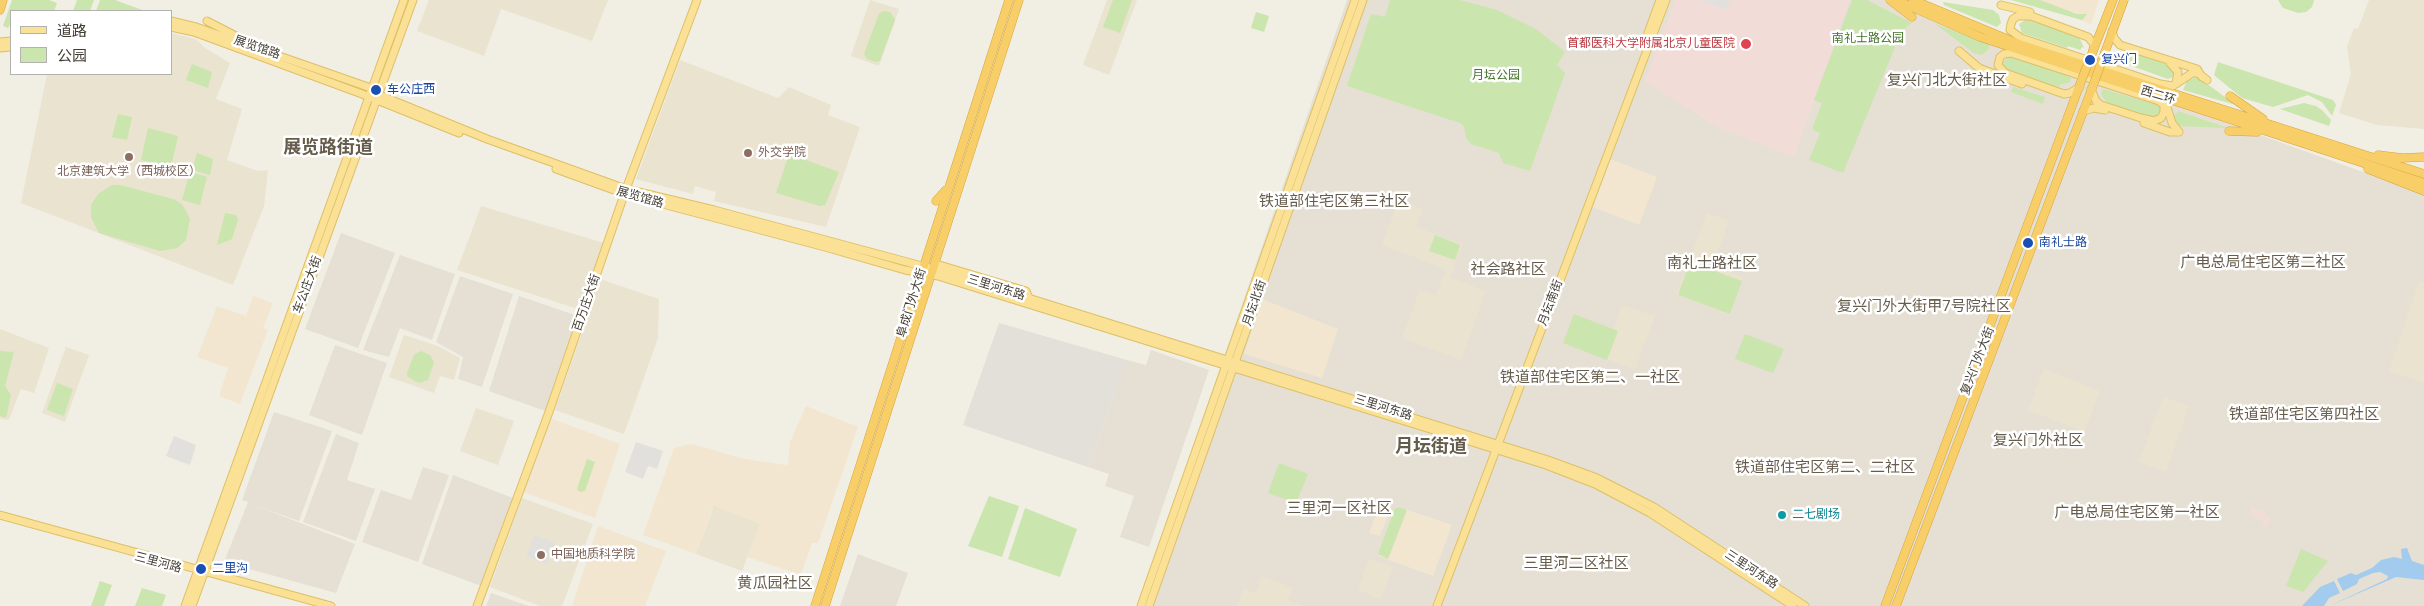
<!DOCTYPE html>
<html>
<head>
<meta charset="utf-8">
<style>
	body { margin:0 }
	#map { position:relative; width:2424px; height:606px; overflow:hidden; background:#f1eee4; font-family:Roboto,"Noto Sans SC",sans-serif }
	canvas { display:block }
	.legend { position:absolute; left:10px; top:10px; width:162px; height:65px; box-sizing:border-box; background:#fff; border:1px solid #b4b2ae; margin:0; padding:6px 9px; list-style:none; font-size:15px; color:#433e34 }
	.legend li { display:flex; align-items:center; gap:10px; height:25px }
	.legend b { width:25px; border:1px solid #b4b2ae }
</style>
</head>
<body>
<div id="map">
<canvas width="2424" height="606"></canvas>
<ul class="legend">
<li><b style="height:6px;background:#fae195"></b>道路</li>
<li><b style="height:14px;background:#cae5ae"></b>公园</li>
</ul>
</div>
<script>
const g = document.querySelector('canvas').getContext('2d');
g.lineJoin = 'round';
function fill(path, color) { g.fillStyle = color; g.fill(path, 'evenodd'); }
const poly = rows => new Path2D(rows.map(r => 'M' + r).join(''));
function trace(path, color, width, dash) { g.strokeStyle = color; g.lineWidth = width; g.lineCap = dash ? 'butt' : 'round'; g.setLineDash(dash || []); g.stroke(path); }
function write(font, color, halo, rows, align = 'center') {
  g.font = font + ' Roboto,"Noto Sans SC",sans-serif'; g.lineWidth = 5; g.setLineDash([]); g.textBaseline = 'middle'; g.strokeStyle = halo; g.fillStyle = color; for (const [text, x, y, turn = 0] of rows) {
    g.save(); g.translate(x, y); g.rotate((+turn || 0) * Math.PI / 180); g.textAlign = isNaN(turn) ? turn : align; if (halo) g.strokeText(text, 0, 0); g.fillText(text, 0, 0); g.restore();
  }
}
fill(poly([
	[1347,0,1885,0,2424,194,2424,606,1138,606],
	[341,233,395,253,358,348,305,329],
	[400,255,455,274,432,340,400,328,389,357,363,350],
	[460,276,513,294,482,387,458,379,463,357,436,342],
	[519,296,578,316,545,411,489,391],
	[335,345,387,363,362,435,309,415],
	[1151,350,1209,370,1149,547,1120,537,1134,496,1105,486,1109,474,1088,467,1127,360,1146,365],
	[274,412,332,431,299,521,254,505,355,544,336,593,224,562,248,502,242,500],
	[336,434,359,443,347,480,375,489,356,541,303,522],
	[423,467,449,475,418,562,362,542,381,490,411,500],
	[453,475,513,498,481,586,422,564],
	[858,554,908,573,896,606,840,606],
	[491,593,529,606,486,606]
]), '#e5e0d3');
fill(poly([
	[2029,0,2099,0,2091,24],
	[1610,159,1657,177,1639,225,1593,207],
	[253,296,273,303,263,328,268,330,240,404,219,396,228,368,197,357,217,306,246,316],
	[1262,299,1338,329,1322,378,1244,354],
	[806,406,858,427,818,543,812,543,801,575,747,557,760,524,712,509,696,554,643,535,674,448,691,444,745,459,788,465,790,442],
	[550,418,620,444,595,518,523,492],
	[1381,501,1392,505,1380,536,1369,533],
	[1399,507,1452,525,1433,576,1381,557,1378,554,1395,508],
	[598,526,666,551,645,606,572,606]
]), '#f3e6d0');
fill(poly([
	[999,323,1127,360,1088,467,963,425]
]), '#e3dfd9');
fill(poly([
	[429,0,608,0,592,41,501,9,484,56,417,31],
	[870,0,899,9,879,66,851,56],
	[1107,0,1137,0,1109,75,1083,65],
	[2369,0,2424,0,2424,129,2377,125,2339,113,2351,74,2347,47,2354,28,2358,29],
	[171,33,196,39,205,48,230,63,216,99,242,109,227,160,258,171,268,170,264,206,233,285,21,203,47,74,171,74],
	[680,60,778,98,789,87,831,105,828,115,860,127,826,227,714,201,716,192,695,186,693,194,636,179],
	[1399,200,1423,209,1416,227,1462,244,1450,278,1486,291,1461,360,1402,338,1420,290,1436,295,1446,269,1382,245],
	[481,206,604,243,581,310,457,270],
	[1707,213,1729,221,1713,265,1743,277,1730,315,1676,295],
	[600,279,659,299,658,338,624,434,555,410],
	[2419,281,2424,283,2424,383,2389,371],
	[1622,305,1655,316,1635,369,1563,343,1574,314,1613,329],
	[0,329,49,348,34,393,21,389,9,420,0,419],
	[404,335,438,346,460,358,454,380,440,376,434,393,389,377],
	[66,347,89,355,65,422,42,413],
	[2044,369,2100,391,2084,432,2028,410],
	[2163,397,2189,406,2166,471,2139,462],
	[476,408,514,421,498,465,460,451],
	[522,498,593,524,562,606,540,606,490,587],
	[714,506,760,524,742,571,696,554],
	[1369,559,1393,567,1381,599,1358,590],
	[1262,576,1293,588,1288,600,1303,606,1237,606,1243,589,1256,593]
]), '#eae3cf');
fill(poly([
	[1675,0,1850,0,1794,157,1715,126,1645,81],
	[2252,507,2267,513,2266,516,2271,518,2267,528,2262,526,2264,521,2249,515]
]), '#f2dcd8');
fill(poly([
	[12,0,49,0,57,3,54,11,11,11,11,23,8,28,3,26],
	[77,0,94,0,90,11,73,11],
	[100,0,115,0,145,11,96,11],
	[1113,0,1132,0,1120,33,1103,27],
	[1390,0,1460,0,1497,10,1536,29,1565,52,1557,65,1565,73,1530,171,1503,163,1499,153,1471,144,1466,138,1464,126,1460,123,1347,86,1371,14,1385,17],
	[1852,0,1867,0,1912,23,1902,30,1843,173,1809,160,1820,133,1812,129,1822,103,1814,100],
	[2011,0,2040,0,2077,14,2087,14,2082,20],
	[2278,0,2314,0,2312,7,2306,12,2298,13,2283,8],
	[1943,2,1993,10,1999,15,2001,23,1997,27,1944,5],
	[883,11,890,12,895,20,880,61,876,62,867,59,864,54,879,14],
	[1256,12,1269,16,1264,32,1251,28],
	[2027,19,2079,37,2084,48,2082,47,2080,50,2068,46,2067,48,2022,33,2019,24],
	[1935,24,1989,44,1989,49,1982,55,1974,53],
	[2127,51,2172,66,2174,68,2175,76,2168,79,2115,60,2116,56,2126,53],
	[2010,56,2057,71,2071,78,2070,82,2060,85,2059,87,2006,70,2003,62],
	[2218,62,2333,100,2336,105,2332,116,2322,102,2308,95,2273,107,2242,98,2214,75],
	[192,64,212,72,208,88,186,80],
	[2196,77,2199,78,2236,105,2183,90,2187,81],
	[2013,87,2045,97,2043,104,2011,92],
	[2103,89,2158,105,2161,109,2160,115,2152,119,2108,104,2101,94],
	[2304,103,2316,106,2323,111,2331,120,2329,126,2280,109],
	[2178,111,2228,128,2177,126,2173,117],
	[118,114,132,117,127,140,112,137],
	[148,128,178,136,171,167,141,160],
	[197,153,213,159,210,175,192,170],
	[789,154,839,172,825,205,820,206,776,193],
	[190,172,207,177,200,205,182,200],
	[112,185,120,185,173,199,182,204,190,219,186,240,177,248,160,251,99,233,91,217,91,205,98,194],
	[225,213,236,215,238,220,232,239,217,245],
	[1435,235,1460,245,1455,260,1429,251],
	[1690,262,1742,281,1730,314,1678,295],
	[1574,314,1618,331,1607,360,1563,343],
	[1745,334,1784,349,1773,373,1735,359],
	[0,351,14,352,5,386,11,395,6,418,0,416],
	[421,351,430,355,434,362,428,380,419,383,408,377,407,373,414,355],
	[57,383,73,389,64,416,47,410],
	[587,459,595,462,585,491,580,492,577,489],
	[1279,463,1308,474,1296,503,1268,493],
	[989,496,1019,506,1002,557,968,546],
	[1399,507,1407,510,1388,559,1378,554,1395,508],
	[1025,508,1077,529,1060,577,1008,559],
	[2301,549,2328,561,2303,592,2286,586],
	[100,581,112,585,104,606,91,606],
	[142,588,166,595,162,606,135,606]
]), '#cae5ae');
fill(poly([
	[1700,0,1730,0,1727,10],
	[174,436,196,445,190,465,166,456],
	[636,442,663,451,657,469,648,466,643,479,625,472],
	[534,535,555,543,547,564,526,556]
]), '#e2e0dd');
fill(poly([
	[2407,548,2412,561,2424,565,2424,580,2396,577,2329,606,2387,579,2388,576,2380,572,2373,573,2359,579,2357,584,2343,591,2337,579,2351,573,2356,575,2372,568,2381,560,2394,557,2402,559,2401,549],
	[2334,581,2340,593,2329,598,2324,606,2302,606,2320,587]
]), '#a2cbed');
const major = poly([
	[2001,5,2030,12],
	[171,21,196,27,371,88,377,94,487,139,626,189,714,210,948,273,1548,460,1597,478,1654,507,1805,606],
	[207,21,242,39],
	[171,27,194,32,362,94,459,133],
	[2112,31,2114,38,2120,45,2197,69,2202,77],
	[1648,33,1660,0],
	[0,42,11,41],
	[0,48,11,47],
	[1959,51,1979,68,2022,84],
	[2093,51,2094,44,2088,37,2031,16,2018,16,2013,19,2011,24,2010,30,2021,38,2160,84,2173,86],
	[2170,63,2178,72,2176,83],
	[2176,84,2192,73,2198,73,2207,80],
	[2080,87,2070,93,2064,94,2005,73,1998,65,2000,57,2004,54,2011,53,2159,101,2164,105,2164,112,2161,118,2154,121,2141,118,2101,105,2096,101,2091,89],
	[2166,104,2172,123,2179,132],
	[2083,111,2094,108,2105,110],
	[2144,123,2170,132,2179,132],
	[556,169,625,194,825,247,905,270,938,276,1546,465,1595,484,1650,513,1793,606],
	[936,264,1026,291,1029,298],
	[0,515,331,606],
	[185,606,404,0],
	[192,606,413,0],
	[477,606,549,412,626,189,697,0],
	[1141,606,1355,0],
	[1149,606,1363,0],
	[1437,606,1666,0]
]);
const highway = poly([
	[1890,0,1912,17],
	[1896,0,1980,37,2424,183],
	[1913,0,2019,44,2424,174],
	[0,10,3,0],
	[2093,51,2113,0],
	[2105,52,2124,0],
	[2230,96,2263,119],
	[2229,131,2257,132],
	[2378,155,2402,158,2424,157],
	[2368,169,2424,191],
	[936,201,946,190],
	[815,606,1009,0],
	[825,606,1019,0],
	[1885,606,2082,79],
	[1896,606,2094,83]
]);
trace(major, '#debf66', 9);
trace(highway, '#d6a339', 9);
trace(major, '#fae195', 7);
trace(highway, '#f8ce69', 8);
const highwayBridge = poly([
	[2082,79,2093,51],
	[2094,83,2105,52]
]);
trace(highwayBridge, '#d6a339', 9, []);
trace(highwayBridge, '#f8ce69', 8);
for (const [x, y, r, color] of [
	[1746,44,6,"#e0444e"],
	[2090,60,6,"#1a4fb4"],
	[376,90,6,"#1a4fb4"],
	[748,153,5,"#8d6e63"],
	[129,157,5,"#8d6e63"],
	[2028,243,6,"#1a4fb4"],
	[1782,515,5,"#0f9aa8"],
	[541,555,5,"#8d6e63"],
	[201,569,6,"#1a4fb4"]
]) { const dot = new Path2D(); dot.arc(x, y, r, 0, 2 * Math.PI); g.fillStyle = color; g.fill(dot); trace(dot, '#fff', 2); }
write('12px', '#43722b', '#fff', [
	["南礼士路公园",1868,39],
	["月坛公园",1496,76]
]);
write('12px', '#be3a42', '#fff', [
	["首都医科大学附属北京儿童医院",1735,44]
], 'right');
write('12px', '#433e34', '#fff', [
	["展览馆路",257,48,19],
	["西二环",2158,96,17],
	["展览馆路",640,198,16],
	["车公庄大街",308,285,-70],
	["三里河东路",996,288,17],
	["百万庄大街",587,303,-71],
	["阜成门外大街",912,303,-73],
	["月坛北街",1255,303,-71],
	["月坛南街",1551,303,-69],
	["复兴门外大街",1978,361,-69],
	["三里河东路",1383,408,17],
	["三里河路",158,563,15],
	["三里河东路",1751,570,33]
]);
write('12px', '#164399', '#fff', [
	["复兴门",2101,60],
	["车公庄西",387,90],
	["南礼士路",2039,243],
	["二里沟",212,569]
], 'left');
write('12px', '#785e54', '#fff', [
	["外交学院",758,153],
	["北京建筑大学（西城校区）",129,172,"center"],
	["中国地质科学院",551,555]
], 'left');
write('12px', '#0d838f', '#fff', [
	["二七剧场",1792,515]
], 'left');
write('15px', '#665c4c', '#fff', [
	["复兴门北大街社区",1947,81],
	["铁道部住宅区第三社区",1334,202],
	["广电总局住宅区第二社区",2263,263],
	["南礼士路社区",1712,264],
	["社会路社区",1508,270],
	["复兴门外大街甲7号院社区",1924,307],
	["铁道部住宅区第二、一社区",1590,378],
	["铁道部住宅区第四社区",2304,415],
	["复兴门外社区",2038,441],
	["铁道部住宅区第二、二社区",1825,468],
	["三里河一区社区",1339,509],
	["广电总局住宅区第一社区",2137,513],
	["三里河二区社区",1576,564],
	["黄瓜园社区",775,584]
]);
write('bold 18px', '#665c4c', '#fff', [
	["展览路街道",328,148],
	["月坛街道",1431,447]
]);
</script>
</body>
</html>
